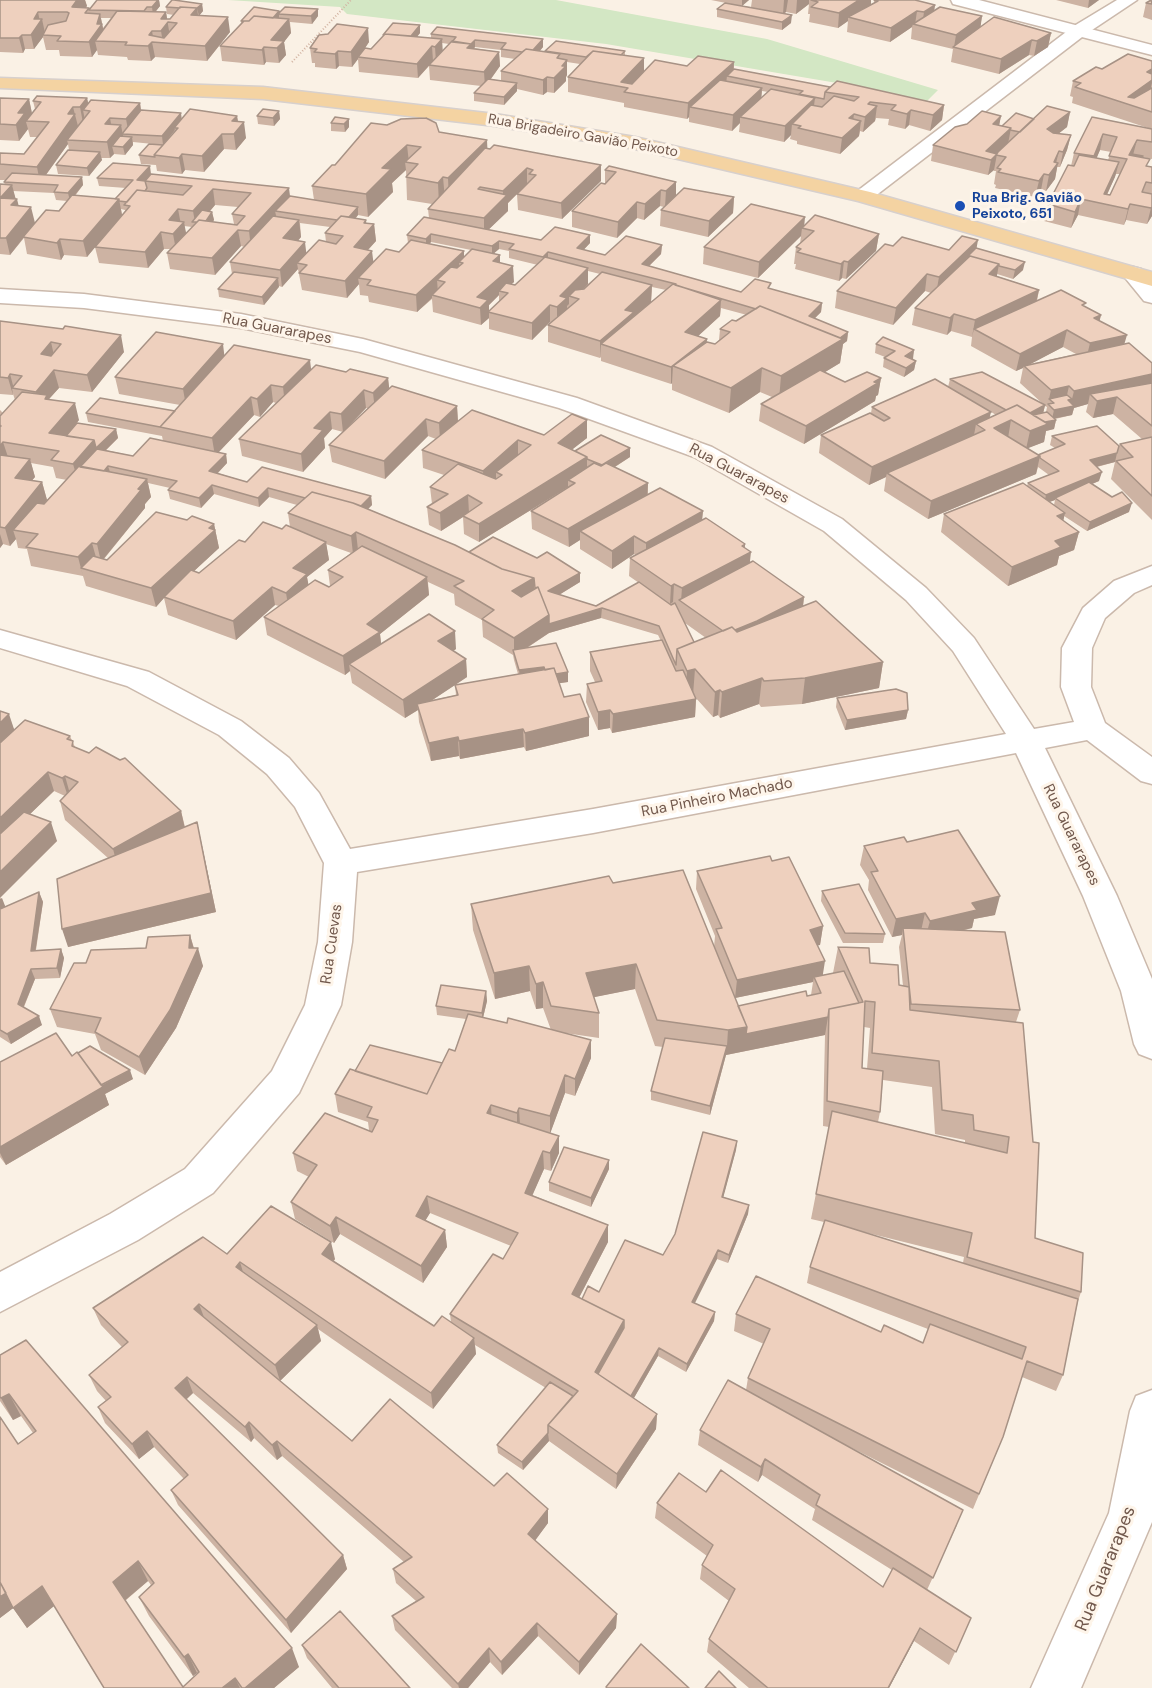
<!DOCTYPE html>
<html>
<head>
<meta charset="utf-8">
<style>
	body { margin:0 }
	canvas { display:block; background:#faf1e5 }
</style>
</head>
<body>
<canvas width="1152" height="1688"></canvas>
<script>
const g = document.querySelector('canvas').getContext('2d');
g.lineJoin = 'round';
function fill(path, color) { g.fillStyle = color; g.fill(path, 'evenodd'); }
const poly = rows => new Path2D(rows.map(r => 'M' + r).join(''));
function trace(path, color, width, dash) { g.strokeStyle = color; g.lineWidth = width; g.lineCap = dash ? 'butt' : 'round'; g.setLineDash(dash || []); g.stroke(path); }
function write(font, color, halo, rows, align = 'center') {
  g.font = font + ' "DM Sans",sans-serif'; g.lineWidth = 6; g.setLineDash([]); g.textBaseline = 'middle'; g.strokeStyle = halo; g.fillStyle = color; for (const [text, x, y, turn = 0] of rows) {
    g.save(); g.translate(x, y); g.rotate((+turn || 0) * Math.PI / 180); g.textAlign = isNaN(turn) ? turn : align; if (halo) g.strokeText(text, 0, 0); g.fillText(text, 0, 0); g.restore();
  }
}
fill(poly([
	[228,0,556,0,767,39,938,90,925,103,837,83,606,44,347,14,340,7]
]), '#d3e7c4');
const pedestrian = poly([
	[1117,0,1137,0,1086,34,870,200,856,200,853,196,856,192,1074,26,1117,0]
]);
const minor = poly([
	[951,0,979,0,1152,45,1152,55,953,4,951,0],
	[1133,267,1141,269,1152,282,1152,303,1144,301,1122,274,1125,269,1133,267],
	[0,289,84,294,241,314,363,339,577,398,712,447,842,519,926,588,974,638,1034,729,1074,722,1061,687,1062,648,1083,608,1114,581,1152,566,1152,585,1134,593,1105,618,1092,648,1091,687,1105,723,1152,757,1152,784,1141,781,1087,740,1045,748,1117,896,1152,979,1152,1059,1139,1054,1134,1044,1121,991,1083,896,1016,753,593,833,357,872,352,942,341,1005,299,1093,213,1193,138,1240,0,1312,0,1272,110,1214,185,1169,272,1071,305,1005,318,942,324,863,295,807,267,774,219,735,127,686,0,648,0,630,149,672,241,721,289,758,319,793,350,849,593,809,1006,734,953,651,906,600,824,531,694,457,559,408,360,352,241,328,84,308,0,303,0,289],
	[1152,1390,1152,1522,1081,1688,1031,1688,1109,1513,1130,1411,1136,1396,1152,1390]
]);
const primary = poly([
	[0,78,263,87,495,114,635,137,870,192,1152,272,1152,286,858,201,635,149,495,126,263,99,0,88,0,78]
]);
trace(pedestrian, '#cbb9ac', 3);
trace(minor, '#cbb9ac', 3);
trace(primary, '#d7d0cd', 3);
trace(poly([
	[292,62,351,0]
]), '#d2b3a2', 2, [1, 2]);
fill(pedestrian, '#fff');
fill(minor, '#fff');
fill(primary, '#f4d3a2');
fill(poly([
	[0,0,85,0,87,6,85,8,89,8,89,10,97,0,159,0,160,6,155,12,166,12,167,19,170,19,174,15,167,14,166,7,202,4,203,11,199,15,230,32,207,61,155,57,151,61,128,60,127,57,98,55,97,50,92,57,60,56,59,50,46,50,43,37,34,49,25,49,23,53,0,52],
	[101,18,111,18,103,28],
	[711,0,749,0,742,6,751,7,752,0,871,0,871,5,874,4,874,0,935,5,934,10,982,16,980,28,1051,33,1048,47,1034,56,1029,55,999,74,951,62,953,49,911,39,912,27,890,42,847,32,848,21,838,28,809,22,810,14,808,14,809,4,796,14,786,12,784,14,791,23,782,30,717,17,717,9,731,4],
	[1056,0,1099,0,1088,8],
	[1152,0,1152,20,1143,17,1146,3],
	[318,9,318,16,312,24,290,22,291,33,284,42,286,55,279,63,266,62,264,65,222,61,220,46,241,23,241,21,279,11,279,14],
	[420,25,420,33,417,37,431,38,431,34,543,39,543,47,540,51,545,52,625,51,625,55,644,72,687,66,734,62,734,69,830,87,944,105,942,120,930,131,909,125,905,129,888,125,889,119,876,118,875,121,863,132,860,131,859,136,840,154,797,144,797,141,790,139,791,135,784,142,739,132,740,123,732,131,689,122,689,117,687,119,624,107,624,103,568,92,568,77,580,64,567,62,567,75,566,77,566,81,554,93,547,92,543,95,517,89,517,91,504,105,474,101,474,93,481,86,430,80,429,66,418,78,359,72,358,59,352,67,339,66,336,69,315,67,315,63,312,63,310,48,369,42,365,48,371,49],
	[442,43,449,44,442,51],
	[475,47,501,50,501,57,515,59,501,71,501,81,491,79,500,66,499,52,474,48],
	[762,91,768,92,761,98],
	[1152,61,1152,159,1142,157,1148,167,1152,167,1152,216,1147,224,1126,220,1124,225,1078,215,1071,228,1044,221,1048,204,1071,166,1074,153,1092,117,1151,129,1072,103,1073,97,1070,96,1073,81,1102,69],
	[1100,150,1111,152,1108,160,1096,158],
	[1116,174,1120,174,1110,195,1107,195],
	[0,98,29,99,32,113,35,109,33,101,87,98,88,103,140,103,141,110,182,119,237,116,238,122,246,138,236,150,224,149,204,172,185,170,182,174,157,171,156,165,141,164,139,155,163,145,175,132,175,130,163,145,133,142,133,145,125,155,114,154,110,158,101,158,102,160,89,176,58,174,56,165,69,150,68,144,46,175,82,177,83,185,75,196,115,199,126,188,99,186,97,178,151,174,314,200,312,186,335,165,439,132,487,148,601,165,601,181,562,219,518,210,517,194,508,203,508,211,488,230,541,240,590,235,590,243,583,250,605,255,662,245,661,254,649,266,741,292,771,289,822,303,821,312,814,319,848,332,847,341,843,344,840,363,825,372,845,382,881,378,878,395,876,396,875,401,804,444,759,421,761,404,772,397,760,392,729,413,672,390,672,383,671,384,601,361,601,357,600,358,548,342,548,325,551,323,550,322,532,340,489,329,489,318,481,325,433,312,432,299,417,312,369,302,368,296,360,295,359,284,347,298,302,290,298,269,282,287,279,286,264,305,219,297,218,289,232,274,230,262,245,247,241,246,215,275,170,269,167,253,171,249,164,249,148,268,99,263,95,247,87,257,64,255,61,260,27,254,24,238,10,255,0,254,0,184,5,185,4,182,6,180,0,180,0,153,24,154,38,137,30,137,28,129,19,141,0,140],
	[406,170,407,200,432,204,428,209,429,218,407,235,408,243,399,252,374,262,368,250,376,241,374,224,366,223,366,220,356,218,358,215,368,217,393,192,392,183],
	[13,191,54,193,56,200,67,201,59,211,35,223,18,206],
	[215,205,238,207,232,214,234,224,212,222,214,220,212,212,210,211],
	[121,209,125,210,125,211,122,215],
	[300,223,330,227,325,233,326,242,306,253,298,241,301,237],
	[184,226,192,227,186,234],
	[431,242,471,250,464,257,464,251,430,244],
	[499,249,509,251,509,258,538,265,515,285,511,284,514,282,493,254],
	[588,271,600,274,588,284],
	[652,287,666,290,651,302],
	[499,295,499,302,489,312,489,305],
	[721,308,747,315,736,321,720,329,719,340,715,344,707,342,698,336,720,316],
	[279,111,280,119,274,126,258,124,257,116],
	[1070,112,1067,127,1058,134,1071,135,1067,150,1060,167,1057,167,1055,179,1046,191,1041,190,1035,197,995,188,996,185,994,184,996,171,994,171,994,170,988,175,931,161,933,145,1001,116,999,125,1002,126,1034,119],
	[349,119,349,127,345,132,331,131,331,123],
	[605,170,676,182,676,196,734,197,733,213,708,237,660,226,661,210,664,207,660,206,644,220,637,218,617,238,572,227,572,211,605,184],
	[804,225,879,234,876,251,846,279,842,278,839,281,795,269,796,264,794,264,796,247,800,244,801,236,758,278,703,264,704,247],
	[893,246,949,250,976,248,1023,270,1013,279,997,274,997,276,1039,290,1037,301,1086,307,1101,315,1099,321,1124,344,1152,363,1152,520,1111,479,1115,462,1097,467,1099,481,1092,484,1129,512,1087,531,1064,516,1063,521,1079,532,1074,550,1059,556,1057,565,1008,586,941,532,944,514,1027,486,1028,483,1049,475,1038,467,1036,474,928,519,884,491,886,477,869,485,819,453,821,435,871,413,872,407,948,387,950,379,1043,404,1020,383,1023,368,1016,371,971,346,972,337,951,331,947,335,912,325,915,308,931,293,925,291,893,325,835,308,837,291],
	[1063,347,1076,354,1030,364],
	[1088,404,1086,412,1093,418,1113,414,1142,439,1120,444,1119,446,1052,436,1050,445,1055,448,1038,455,1027,448,1044,442,1046,431,1054,429,1056,420,1055,419,1072,415,1074,408],
	[1045,406,1047,407,1046,412,1043,413],
	[988,410,996,415,989,418],
	[1055,500,1054,505,1049,502],
	[0,321,124,352,92,392,59,388,49,399,79,420,72,429,116,429,118,438,106,450,133,456,163,441,162,436,88,422,86,413,175,411,180,405,119,394,115,377,224,355,311,369,346,372,388,378,389,389,457,406,458,421,544,435,587,420,587,438,572,449,575,451,630,457,615,467,648,483,648,494,703,511,702,520,745,544,745,548,750,563,804,597,803,606,883,662,879,688,802,704,761,707,759,704,720,718,718,715,713,717,695,697,696,699,695,717,612,733,610,728,598,730,586,702,587,684,595,682,590,671,590,652,661,641,658,635,601,618,549,633,527,648,568,672,568,682,559,683,564,697,589,717,589,736,526,751,524,747,460,759,459,756,431,761,419,722,418,710,405,718,352,683,350,671,345,675,267,635,264,617,279,606,275,605,236,640,168,615,164,598,156,607,86,586,83,576,31,566,27,549,18,548,16,539,10,546,3,544,0,548,0,410,3,413,15,400,13,394,13,395,0,394],
	[273,402,276,403,239,439,242,456,303,472,325,448,324,438,332,429,343,432,329,445,332,462,385,479,428,436,436,439,422,450,423,468,444,475,430,487,432,504,427,507,429,525,441,531,463,517,464,534,479,542,568,487,568,488,531,511,532,529,569,547,580,540,580,549,612,569,634,554,636,555,630,558,629,576,639,583,596,606,559,595,580,582,580,573,537,558,469,552,368,509,372,505,371,496,247,482,218,473,227,463,226,454,218,453,254,415,260,417],
	[366,408,368,408,344,431],
	[31,463,53,467,56,478,67,480,43,504,47,500,42,482,32,480,35,477],
	[148,483,170,488,168,490,170,499,201,508,214,494,259,507,269,497,297,505,288,513,290,527,282,529,245,542,199,573,194,571,219,548,214,524,187,520,107,560,104,559,145,508,145,504,151,497],
	[326,544,351,553,328,570,330,586,329,587,308,585,307,577,329,560],
	[428,582,454,594,455,605,482,620,483,637,513,655,514,660,518,674,455,685,467,677,466,659,453,651,456,649,381,644,380,634,429,595],
	[685,623,706,638,694,642],
	[455,685,456,695,432,700],
	[876,344,914,350,912,360,916,361,914,370,904,377,883,367,884,358,885,357,875,353],
	[837,698,908,710,906,719,845,730,836,707],
	[0,711,14,729,70,736,75,747,181,811,185,827,197,822,216,912,68,947,108,858,65,820,60,801,65,796,54,791,30,814,57,841,0,897,5,907,39,892,43,902,36,950,61,949,64,958,60,978,35,979,24,1007,42,1025,11,1044,0,1037],
	[907,842,995,915,974,919,972,928,961,931,1020,1010,1016,1022,1035,1238,1081,1292,1078,1301,1063,1375,1056,1391,1022,1377,1003,1437,973,1509,834,1439,957,1525,927,1590,971,1618,949,1665,914,1641,889,1688,749,1688,707,1652,709,1639,729,1601,700,1579,702,1565,707,1556,655,1518,657,1503,706,1492,883,1587,892,1570,812,1520,815,1509,762,1475,758,1482,698,1445,700,1430,746,1390,748,1378,764,1344,734,1331,736,1314,881,1332,923,1343,928,1329,807,1283,810,1267,824,1222,811,1219,829,1127,823,1126,825,1035,726,1055,710,1115,651,1100,651,1091,663,1047,655,1046,635,989,594,997,599,1013,599,1038,565,1033,591,1040,591,1058,575,1096,565,1093,550,1133,559,1153,551,1171,544,1169,532,1195,608,1225,608,1242,579,1298,582,1299,599,1292,663,1255,737,1141,736,1150,723,1197,749,1205,748,1214,728,1263,717,1259,694,1303,715,1312,714,1321,686,1372,658,1356,634,1398,657,1414,656,1429,616,1489,549,1441,523,1470,498,1453,497,1445,546,1388,475,1345,476,1354,433,1409,318,1329,321,1341,280,1381,352,1441,494,1486,548,1523,535,1540,617,1614,616,1628,579,1675,538,1636,502,1675,490,1662,468,1688,452,1688,395,1630,392,1616,416,1601,396,1583,393,1569,404,1562,282,1456,277,1460,254,1438,251,1442,193,1393,186,1400,343,1555,347,1569,291,1633,178,1505,171,1490,184,1479,154,1447,139,1459,105,1423,98,1407,106,1401,97,1391,89,1375,122,1347,101,1325,93,1308,227,1254,335,1259,334,1261,434,1326,451,1322,450,1314,503,1259,511,1246,430,1213,425,1220,445,1230,447,1247,423,1283,340,1234,334,1243,295,1219,291,1202,309,1177,297,1171,293,1153,369,1130,368,1122,338,1112,335,1094,355,1071,442,1063,455,1051,466,1019,437,1015,436,1006,486,991,487,1001,483,1018,507,1023,551,1030,543,1008,536,1009,530,991,495,999,473,930,471,904,613,883,714,947,715,936,696,889,697,871,772,861,823,926,820,945,817,945,823,975,833,973,838,947,870,963,899,985,903,986,899,947,902,935,892,937,868,890,869,880,860,865,864,846],
	[813,982,811,995,738,1006,735,998],
	[864,1027,870,1028,867,1069,862,1068],
	[883,1080,932,1087,935,1134,965,1140,965,1143,878,1122,880,1112],
	[852,1229,964,1257,963,1263],
	[822,891,885,934,883,943,843,943,821,901],
	[190,935,194,948,203,966,176,1028,145,1075,101,1050,95,1034,57,1027,50,1009,86,963,146,948],
	[72,1055,133,1079,105,1094,109,1105,6,1165,0,1157,0,1062],
	[609,1169,591,1207,549,1191,549,1182],
	[0,1355,299,1667,274,1688,104,1688,54,1606,27,1628,13,1608,0,1618,0,1417,18,1444,33,1433,21,1416,13,1420,0,1401],
	[148,1581,151,1585,139,1597,149,1616,193,1676,197,1673,197,1674,183,1687,125,1601],
	[302,1645,410,1688,332,1688,307,1658]
]), '#cdb3a3');
fill(poly([
	[77,0,85,0,87,6,75,22,72,7],
	[158,0,159,0,160,6,153,15,152,7],
	[742,0,749,0,742,6],
	[784,0,788,0,786,12,783,14],
	[797,0,809,0,809,4,796,14],
	[859,0,871,0,871,5,848,17,848,21,838,28,839,13],
	[1089,0,1099,0,1088,8],
	[202,4,203,11,199,16,197,8],
	[935,5,933,19,922,26,924,12],
	[197,8,199,22,191,15],
	[318,9,318,16,312,24,311,16],
	[279,11,279,19,270,21],
	[917,11,915,25,913,24,912,27,890,42,891,28],
	[38,12,40,22,42,19,45,33,43,35,43,37,34,49,31,35,34,19],
	[166,12,170,37,163,43,161,31,161,19],
	[100,14,105,38,95,41,97,50,92,57,89,42],
	[792,15,791,23,782,30,782,22],
	[982,16,980,31,954,47,956,35],
	[228,17,230,32,207,61,205,46],
	[289,19,291,33,284,42,286,55,279,63,277,48,271,40],
	[420,25,420,33,410,45,410,38],
	[368,28,369,42,359,57,358,57,358,59,352,67,351,52],
	[152,31,154,42,152,42,155,57,151,61,148,46,149,35],
	[1051,33,1048,47,1034,56,1037,41],
	[22,35,25,49,23,53,19,38],
	[442,39,443,54,436,62,435,47],
	[543,39,543,47,531,61,530,53],
	[475,40,475,47,472,51,467,48],
	[1032,40,1029,55,999,74,1001,59],
	[432,46,433,61,418,78,417,64],
	[264,47,266,62,264,65,262,50],
	[338,51,339,66,336,69,335,54],
	[499,52,500,66,485,87,484,72],
	[644,58,644,73,628,88,621,82],
	[567,60,567,75,566,77,566,81,554,93,554,78],
	[734,62,733,77,727,76,726,84,690,107,689,117,687,119,688,103],
	[1152,69,1152,83,1149,95,1133,106,1128,97,1147,72],
	[547,77,547,92,543,95,543,80],
	[517,83,517,91,504,105,504,97],
	[762,88,761,103,740,117,740,123,732,131,733,115],
	[87,98,90,111,83,110,85,121,83,123,80,107],
	[815,98,813,113,792,124,791,135,784,142,785,126],
	[29,99,32,114,26,122,28,129,19,141,16,125,18,113],
	[870,102,868,114,877,106,875,121,863,132,865,117,868,104],
	[140,103,142,118,129,135,126,119],
	[944,105,942,120,930,131,933,115],
	[73,107,79,130,67,140,68,144,40,183,37,167,68,114],
	[911,110,909,125,905,129,907,114],
	[279,111,280,119,274,126,273,118],
	[1070,112,1067,127,1044,145,1047,129],
	[181,113,182,121,174,128,175,130,163,145,162,136],
	[854,114,852,129,861,121,859,136,840,154,842,138,849,118],
	[237,116,239,128,244,122,246,138,236,150,232,121],
	[1001,116,998,131,993,124],
	[110,118,113,134,105,124],
	[349,119,349,127,345,132,344,124],
	[121,125,124,141,112,146,114,154,110,158,107,142],
	[1011,128,1008,144,997,154,994,170,988,175,991,160,986,151],
	[222,134,224,149,204,172,202,156],
	[1103,134,1100,150,1091,172,1094,156],
	[1071,135,1067,150,1060,167,1063,152],
	[132,137,133,145,125,155,123,147],
	[487,140,488,162,449,201,448,178],
	[1137,140,1133,155,1129,155],
	[407,145,409,163,405,162,406,170,392,183,393,192,368,217,366,194,382,168],
	[1059,151,1055,167,1058,163,1055,179,1046,191,1049,175],
	[100,152,102,160,89,176,87,168],
	[182,154,185,170,182,174,179,158],
	[1119,162,1115,177,1103,203,1104,194],
	[601,165,601,181,562,219,561,203],
	[150,166,151,174,138,189,137,180],
	[527,168,527,184,508,203,508,211,484,234,484,218,503,198,503,191],
	[1044,174,1041,190,1035,197,1039,181],
	[82,177,83,185,70,201,68,193],
	[443,177,445,200,439,205,438,183],
	[676,182,676,198,665,207,666,191],
	[12,185,16,200,17,199,21,215,0,198],
	[289,188,291,204,275,211,277,220,251,248,249,231],
	[213,189,215,205,200,223,195,222,193,211],
	[661,190,660,206,644,220,645,204],
	[734,197,733,213,708,237,709,221],
	[119,199,122,215,87,257,83,241],
	[1081,199,1078,215,1071,228,1075,212],
	[637,202,637,218,617,238,618,222],
	[1130,204,1126,220,1124,225,1128,209],
	[31,207,35,223,10,255,6,238],
	[358,207,358,215,346,229,345,221],
	[1152,207,1152,216,1147,224,1151,208],
	[178,209,181,225,184,222,187,238,176,250,173,234,169,220],
	[212,212,214,220,206,232,204,223],
	[805,217,804,229,802,228,801,236,758,278,759,262],
	[299,220,301,237,285,255,283,238],
	[366,220,367,232,374,224,376,241,356,263,354,247,364,223],
	[238,230,241,246,215,275,212,258],
	[161,232,164,249,148,268,145,252],
	[431,234,431,242,426,247,426,239],
	[879,234,876,251,846,279,848,262],
	[590,235,590,243,577,257,577,248],
	[60,239,64,255,61,260,57,243],
	[978,240,975,257,967,257,966,265,936,294,939,277],
	[499,241,499,249,492,255,492,246],
	[305,242,307,259,297,263,298,269,282,287,280,270],
	[662,245,661,254,642,273,642,264],
	[372,251,374,267,358,278,359,284,347,298,345,281],
	[464,251,464,268,463,263,459,262,460,272,437,280,438,293,432,295,432,298,417,312,416,295],
	[548,252,548,261,543,266,543,257],
	[500,255,500,272,493,261],
	[844,261,842,278,839,281,841,264],
	[1025,262,1023,270,1013,279,1015,270],
	[999,264,996,281,989,274],
	[513,266,514,282,503,292,499,291,499,295,489,305,489,318,481,325,480,308,477,297],
	[588,268,588,284,575,298,569,296,569,304,567,306,567,315,557,323,557,307,560,296],
	[927,274,925,291,893,325,896,308],
	[278,278,279,287,264,305,262,297],
	[652,285,651,302,601,344,600,358,600,341,625,310],
	[1039,290,1035,307,974,329,972,337,975,320],
	[721,300,720,316,684,349,685,332],
	[822,303,821,312,808,325,809,316],
	[550,305,550,322,532,340,532,323],
	[954,314,951,331,947,335,950,318],
	[1101,315,1097,332,1094,318],
	[1067,330,1063,347,1025,367,1024,366,1023,368,1016,371,1020,354],
	[848,332,847,341,843,344,840,363,779,400,781,376],
	[121,335,124,352,92,392,87,375],
	[1127,335,1122,352,1086,360,1090,343],
	[707,339,706,356,673,366,672,383,671,384,671,367],
	[51,342,55,360,41,354],
	[223,344,225,361,186,406,183,389],
	[914,350,913,359,904,365,905,356],
	[310,360,312,377,285,405,283,387],
	[916,361,914,370,904,377,906,368],
	[762,368,760,392,729,413,731,388],
	[54,370,59,388,40,409,36,392],
	[10,374,14,389,12,388,13,395,8,378],
	[1152,374,1152,390,1117,397,1113,414,1093,418,1097,401,1090,394,1088,404,1074,408,1072,415,1052,419,1054,410,1068,400,1072,399,1074,391],
	[388,378,390,395,375,410,373,393],
	[881,378,878,395,876,396,875,401,804,444,806,426],
	[271,385,273,402,260,417,257,399],
	[1069,386,1065,404,1054,403,1049,399,1051,390],
	[364,390,366,408,343,432,341,414],
	[251,397,254,415,215,456,212,438],
	[75,403,79,420,54,451,49,433],
	[1045,405,1043,414,1022,417],
	[457,406,458,423,440,440,439,423],
	[330,412,332,429,324,438,325,448,303,472,301,454,314,428],
	[991,412,987,429,985,430,976,424,974,435,887,473,886,477,869,485,872,467],
	[426,419,428,436,385,479,384,461],
	[587,420,587,438,559,460,558,443],
	[1011,420,1008,438,994,428],
	[1056,420,1054,429,1046,431,1044,442,1026,449,1030,431,1034,425],
	[116,429,118,438,99,457,78,481,73,464,94,440],
	[518,440,518,457,496,472,496,478,484,489,483,471],
	[3,442,9,460,0,470,0,446],
	[630,448,630,457,602,475,602,466],
	[1117,453,1115,462,1087,469,1090,460],
	[226,454,227,463,211,480,209,471],
	[1040,456,1036,474,928,519,931,501],
	[587,457,587,475,568,480,568,487,479,542,479,524],
	[30,459,35,477,20,495,15,478],
	[108,466,111,475,99,475],
	[1102,472,1099,481,1056,499,1055,498,1055,500,1044,504,1046,495],
	[147,479,151,497,145,504,145,508,101,562,97,544,138,489],
	[42,482,47,500,22,531,13,530,16,539,10,546,5,528],
	[648,483,647,500,580,531,580,540,569,547,568,529],
	[212,485,214,494,201,508,199,498],
	[268,488,269,497,259,507,258,498],
	[468,495,469,513,463,516,463,517,441,531,440,513],
	[371,496,372,505,356,521,355,512],
	[1132,503,1129,512,1087,531,1090,522],
	[703,511,701,529,646,561,646,543],
	[1065,513,1061,531,1057,516],
	[214,524,219,548,165,598,164,597,164,598,156,607,151,588],
	[356,532,358,550,353,554,351,536],
	[1079,532,1074,550,1059,556,1057,565,1008,586,1012,567,1055,541],
	[0,534,3,544,0,548],
	[634,536,634,554,612,569,612,551],
	[326,542,329,560,307,577,310,592,289,611,286,593,293,568],
	[92,543,97,561,81,568,83,576,78,557],
	[745,544,744,555,751,552,749,570,681,601,682,588],
	[580,573,580,582,549,601,548,591],
	[427,577,429,595,380,634,382,651,349,664,350,671,345,675,343,656,367,624],
	[534,578,534,596,513,609,512,591],
	[674,584,673,602,670,604,671,586],
	[272,587,275,605,236,640,233,621],
	[804,597,802,615,725,652,727,633],
	[602,608,601,618,549,633,514,656,514,638,549,615],
	[455,631,456,649,439,660,438,641],
	[466,659,467,677,419,709,417,704,418,710,405,718,403,700],
	[883,662,879,688,802,704,805,678],
	[544,667,544,676,520,680,519,670],
	[695,669,693,695,686,697,687,671],
	[568,672,568,682,547,685,547,676],
	[762,678,759,704,720,718,722,692],
	[720,690,718,715,713,717,715,692],
	[696,699,695,717,612,733,613,714],
	[610,710,610,728,598,730,598,712],
	[908,710,906,719,845,730,847,720],
	[9,714,15,732,0,748,0,723],
	[589,717,589,736,526,751,525,733],
	[523,729,524,747,460,759,459,741],
	[458,737,459,756,431,761,429,743],
	[48,772,54,791,0,843,0,818],
	[65,776,70,794,68,797,62,778],
	[181,811,185,829,118,868,113,849],
	[51,822,57,841,0,898,0,872],
	[197,822,216,912,68,947,62,929],
	[39,892,43,902,34,960,31,951],
	[1000,896,995,915,974,919,972,928,925,939,930,921,972,903],
	[2,898,9,916,0,920,0,899],
	[925,913,921,931,903,928,902,935,892,937,896,919],
	[823,926,820,945,807,948,810,930],
	[190,935,195,953,198,948,203,966,176,1028,145,1075,139,1057],
	[61,949,64,958,60,978,57,968],
	[825,961,822,980,814,977,813,982,735,998,737,980],
	[636,964,635,989,585,999,586,973],
	[529,966,530,991,495,999,494,973],
	[31,969,35,979,21,1013,18,1004],
	[543,982,543,1008,536,1009,536,984],
	[486,991,487,1001,482,1022,482,1013],
	[39,1016,42,1025,11,1044,7,1034],
	[828,1017,825,1035,726,1055,710,1115,710,1106,727,1046,728,1030],
	[591,1040,591,1058,575,1096,575,1079],
	[130,1070,133,1079,105,1094,109,1105,6,1165,0,1153,0,1147,99,1087],
	[565,1075,565,1093,550,1134,550,1116],
	[491,1105,492,1123,487,1113],
	[519,1108,520,1125,517,1131,517,1113],
	[559,1136,559,1153,551,1171,550,1153],
	[737,1141,736,1150,721,1206,722,1197],
	[543,1151,544,1169,526,1210,525,1193],
	[609,1160,609,1169,591,1207,591,1198],
	[427,1196,430,1213,418,1233,416,1216],
	[749,1205,748,1214,728,1263,729,1255],
	[336,1217,340,1234,334,1243,330,1226],
	[608,1225,608,1242,572,1311,572,1294],
	[445,1230,447,1247,423,1283,421,1266],
	[331,1242,335,1259,326,1270,322,1254],
	[718,1250,717,1259,691,1311,692,1302],
	[240,1262,245,1279,236,1267],
	[199,1304,205,1320,194,1309],
	[715,1312,714,1321,686,1372,687,1364],
	[624,1320,623,1337,598,1382,595,1372],
	[317,1325,321,1341,280,1381,275,1365],
	[474,1338,476,1354,433,1409,431,1393],
	[659,1348,658,1356,627,1410,627,1402],
	[187,1377,193,1393,181,1404,175,1388],
	[9,1394,21,1416,13,1420,1,1398],
	[657,1414,656,1429,616,1489,617,1474],
	[249,1422,254,1438,251,1442,245,1427],
	[147,1431,154,1447,139,1459,132,1444],
	[548,1433,549,1441,523,1470,522,1462],
	[277,1441,282,1456,277,1460,272,1445],
	[765,1459,762,1475,758,1482,761,1467],
	[548,1509,548,1523,529,1549,528,1534],
	[343,1555,347,1569,291,1633,286,1620],
	[138,1561,148,1581,123,1602,113,1582],
	[42,1586,54,1606,27,1628,13,1608],
	[7,1592,16,1606,0,1618,0,1597],
	[617,1614,616,1628,579,1675,579,1662],
	[537,1623,538,1636,502,1675,501,1662],
	[920,1628,914,1641,889,1688,888,1688],
	[292,1648,299,1667,274,1688,245,1688],
	[489,1648,490,1662,468,1688,459,1688,458,1684],
	[188,1654,197,1673,193,1676,184,1657],
	[235,1678,240,1688,222,1688]
]), '#a79285');
const building = poly([
	[0,0,77,0,72,7,89,8,85,13,100,14,97,24,102,24,89,42,57,41,61,36,43,35,48,25,66,21,69,13,67,12,38,12,34,19,42,19,31,35,22,35,19,38,0,38,0,0],
	[97,0,158,0,152,7,147,7,144,11,89,10,97,0],
	[172,0,174,0,202,4,197,8,180,7,180,8,166,7,172,0],
	[811,0,859,0,839,13,811,7,818,2,811,0],
	[874,0,915,0,935,5,924,12,917,11,891,28,848,17,878,1,874,0],
	[1151,0,1152,4,1146,3,1151,0],
	[725,3,792,15,782,22,717,9,725,3],
	[180,7,197,8,191,15,228,17,205,46,152,42,148,46,125,45,127,42,95,41,117,11,166,12,161,19,170,19,180,7],
	[168,22,177,23,164,38,149,35,152,31,161,31,168,22],
	[254,7,279,11,273,18,254,16,249,21,241,21,254,7],
	[285,7,318,9,311,16,278,14,285,7],
	[940,7,982,16,956,35,913,24,940,7],
	[254,16,289,19,271,40,284,41,277,48,264,47,262,50,220,46,244,21,249,21,254,16],
	[994,17,1051,33,1037,41,1032,40,1001,59,953,47,994,17],
	[393,23,420,25,411,36,385,34,383,35,393,23],
	[337,24,368,28,351,52,338,51,335,54,314,52,317,49,310,48,319,35,328,34,337,24],
	[437,27,543,39,533,50,526,49,522,52,501,49,506,43,475,40,471,44,452,42,456,37,431,34,437,27],
	[385,34,442,39,435,47,432,46,417,64,358,57,365,48,371,49,385,34],
	[452,41,471,44,467,48,499,52,484,72,429,65,452,41],
	[556,41,625,51,621,55,593,51,586,57,545,51,556,41],
	[526,49,560,54,557,58,567,60,562,66,566,66,554,78,547,77,543,80,501,71,526,49],
	[593,51,644,58,621,82,632,84,655,60,687,66,698,56,734,62,688,103,624,92,628,88,568,77,593,51],
	[1128,54,1152,61,1152,69,1147,72,1152,74,1152,80,1128,97,1134,98,1152,88,1152,112,1075,87,1081,83,1073,81,1096,67,1102,69,1128,54],
	[734,69,830,87,825,92,824,99,799,94,803,91,727,76,734,69],
	[488,79,517,83,504,97,474,93,488,79],
	[720,80,762,88,733,115,690,107,720,80],
	[837,81,944,105,933,115,911,110,907,114,891,110,896,105,870,102,868,104,877,106,865,117,854,114,849,118,861,121,842,138,798,128,801,126,792,124,811,105,822,107,834,96,854,101,859,97,825,92,837,81],
	[771,89,815,98,785,126,740,117,771,89],
	[37,96,87,98,80,107,73,107,68,114,75,114,37,167,0,164,0,153,24,154,49,122,26,121,41,102,33,101,37,96],
	[0,98,29,99,18,113,25,113,16,125,0,124,0,98],
	[91,100,140,103,126,119,110,118,105,124,121,125,107,142,67,140,90,111,83,110,91,100],
	[1047,106,1070,112,1047,129,1053,133,1071,135,1063,152,1059,151,1054,162,1058,163,1049,175,1044,174,1039,181,998,172,1001,169,997,168,1006,157,996,155,998,152,1047,106],
	[190,109,237,116,232,121,244,122,234,134,222,134,202,156,182,154,179,158,154,155,178,128,174,128,190,109],
	[263,109,279,111,273,118,257,116,263,109],
	[141,110,181,113,162,136,122,134,141,110],
	[982,111,1001,116,993,124,1011,128,986,151,997,154,991,160,933,145,955,127,967,124,982,111],
	[1016,113,1034,119,1020,132,1010,130,1011,128,1002,126,1016,113],
	[335,117,349,119,344,124,331,123,335,117],
	[1092,117,1152,129,1152,142,1137,140,1129,155,1150,159,1146,166,1152,167,1152,183,1146,182,1142,192,1152,194,1152,207,1151,208,1130,204,1128,209,1081,199,1075,212,1048,204,1068,165,1074,166,1079,155,1119,162,1104,194,1110,195,1127,159,1109,156,1117,137,1103,134,1094,156,1074,153,1092,117],
	[426,118,436,123,439,132,487,140,448,178,443,177,438,183,406,177,418,164,405,162,421,147,407,145,382,168,391,169,366,194,312,186,332,165,335,165,371,123,387,125,401,119,426,118],
	[120,136,132,137,123,147,112,146,120,136],
	[149,144,163,145,154,155,155,157,139,155,149,144],
	[494,145,601,165,561,203,517,194,536,175,529,174,533,170,527,168,503,191,480,187,478,189,507,195,484,218,428,209,485,148,490,149,494,145],
	[68,150,100,152,87,168,56,165,68,150],
	[1132,154,1143,156,1142,157,1131,155,1132,154],
	[113,163,150,166,137,180,145,181,147,188,145,191,137,190,127,202,119,201,119,199,115,199,133,180,97,178,113,163],
	[609,166,676,182,666,191,661,190,645,204,637,202,618,222,572,211,601,183,605,184,616,172,605,170,609,166],
	[12,173,82,177,68,193,54,192,58,185,4,182,12,173],
	[151,174,289,188,249,231,238,230,212,258,167,253,199,220,237,225,245,216,232,214,251,193,213,189,193,211,178,209,169,220,184,222,173,234,161,232,145,252,95,247,130,206,124,205,137,190,183,195,192,186,145,181,151,174],
	[0,184,12,185,0,198,17,199,11,205,31,207,6,238,0,238,0,184],
	[684,188,734,197,709,221,661,210,684,188],
	[72,195,119,199,83,241,60,239,57,243,23,237,46,210,59,211,72,195],
	[290,196,358,207,349,217,341,216,337,220,275,211,290,196],
	[751,204,805,217,759,262,704,247,751,204],
	[202,210,212,212,206,221,199,220,197,222,192,222,202,210],
	[815,215,879,234,848,262,844,261,841,264,797,252,801,249,796,247,814,231,802,228,815,215],
	[273,216,299,220,283,238,305,242,280,270,230,262,273,216],
	[341,216,366,220,364,223,374,224,354,247,372,251,345,281,299,273,307,265,297,263,319,240,336,244,343,236,325,233,341,216],
	[424,217,541,240,555,227,590,235,577,248,605,255,626,236,662,245,642,264,741,292,755,279,771,283,768,288,822,303,809,316,848,332,840,338,760,306,756,309,675,285,676,284,548,252,543,257,509,249,514,244,499,241,492,246,431,234,426,239,407,235,424,217],
	[962,236,978,240,939,277,927,274,896,308,837,291,885,244,893,246,902,237,949,250,962,236],
	[411,240,464,251,416,295,367,285,371,280,358,278,386,249,399,252,411,240],
	[976,248,1025,262,1015,270,999,266,999,264,970,256,969,257,967,257,976,248],
	[472,249,500,255,493,261,513,266,477,297,488,300,480,308,432,295,445,282,437,280,451,267,457,268,463,263,459,262,472,249],
	[970,256,999,264,989,274,1039,290,975,320,954,314,950,318,915,308,970,256],
	[545,257,588,268,560,296,567,298,557,307,550,305,532,323,488,312,508,293,499,291,506,283,515,285,545,257],
	[234,272,278,278,262,297,218,289,234,272],
	[602,272,652,285,625,310,634,312,600,341,548,325,579,299,569,296,575,290,584,289,602,272],
	[673,284,721,300,685,332,707,339,671,367,601,344,673,284],
	[1061,290,1086,303,1082,305,1101,315,1094,318,1127,335,1090,343,1067,330,1020,354,974,329,1061,290],
	[760,306,843,339,781,376,762,368,731,388,673,366,707,342,715,344,730,332,720,329,732,320,736,321,760,306],
	[0,321,63,329,65,326,121,335,87,375,54,370,36,392,12,388,22,376,10,374,8,378,0,377,0,321],
	[51,342,61,344,51,356,41,354,51,342],
	[156,332,223,344,183,389,115,377,156,332],
	[883,337,914,350,905,356,916,361,906,368,884,358,895,351,876,344,883,337],
	[1129,343,1152,363,1152,374,1074,391,1069,386,1051,390,1024,366,1129,343],
	[234,345,310,360,283,387,271,385,257,399,251,397,212,438,160,427,234,345],
	[316,365,346,372,350,369,388,378,373,393,364,390,341,414,330,412,314,428,323,430,301,454,239,439,316,365],
	[820,370,845,382,867,372,881,378,874,382,878,383,806,426,761,404,820,370],
	[982,372,1045,405,1030,413,1017,405,1006,410,950,379,982,372],
	[935,379,991,412,872,467,821,435,870,413,884,421,890,418,872,407,935,379],
	[1152,383,1152,426,1117,397,1097,401,1090,394,1152,383],
	[392,386,457,406,439,423,426,419,384,461,329,445,392,386],
	[22,392,47,395,45,399,75,403,49,433,94,440,73,464,51,460,59,451,3,442,0,446,0,427,1,426,0,425,0,416,22,392],
	[1067,395,1072,399,1068,400,1074,406,1054,410,1048,404,1054,403,1049,399,1067,395],
	[100,398,175,411,160,427,86,413,100,398],
	[1017,405,1048,424,1030,431,1011,420,994,428,1040,456,931,501,887,473,985,430,976,424,1017,405],
	[472,410,544,435,572,414,587,420,558,443,587,457,479,524,463,516,482,503,468,495,440,513,427,507,448,494,430,487,458,464,496,479,502,475,496,472,531,445,518,440,483,471,422,450,472,410],
	[1047,412,1056,420,1045,422,1033,415,1047,412],
	[77,423,116,429,96,448,94,440,66,436,77,423],
	[1097,426,1119,446,1117,453,1090,460,1102,472,1046,495,1028,483,1059,471,1040,458,1040,456,1038,455,1065,444,1052,436,1097,426],
	[601,435,630,448,602,465,587,459,587,457,575,451,601,435],
	[1152,437,1152,496,1116,461,1133,457,1120,444,1152,437],
	[150,438,226,454,209,471,247,482,262,467,371,496,361,506,353,503,312,492,305,498,268,488,258,498,212,485,199,498,168,490,177,481,108,466,104,471,80,467,97,449,133,456,150,438],
	[0,455,30,459,15,478,42,482,5,528,0,527,0,455],
	[594,463,601,466,606,463,648,483,568,529,531,511,575,483,568,480,594,463],
	[79,466,147,479,138,489,141,490,97,544,92,543,78,557,26,547,38,534,13,530,37,503,44,504,79,466],
	[1089,482,1112,497,1122,492,1132,503,1090,522,1055,498,1089,482],
	[1023,483,1065,513,1057,516,1079,532,1055,541,1061,547,1012,567,944,514,1023,483],
	[660,488,703,511,646,543,634,536,612,551,580,531,660,488],
	[312,492,353,503,455,545,502,569,534,578,512,591,521,597,538,587,549,615,514,638,482,619,494,610,454,586,464,581,356,532,351,536,288,513,312,492],
	[156,512,187,520,192,516,214,524,209,528,215,530,151,588,81,568,93,556,107,560,156,512],
	[706,518,745,544,742,546,751,552,682,588,674,584,671,586,630,558,706,518],
	[263,522,282,529,286,525,326,542,293,568,307,574,286,593,272,587,233,621,164,597,191,570,199,573,239,540,245,542,263,522],
	[493,537,537,558,547,552,580,573,548,591,596,606,639,582,671,605,675,603,694,642,677,649,676,665,659,626,602,608,549,624,549,615,538,587,535,588,534,578,502,569,469,552,493,537],
	[362,546,427,577,367,624,380,632,343,656,264,617,315,580,329,587,343,577,328,570,362,546],
	[753,561,804,597,757,621,735,630,732,627,723,631,679,600,753,561],
	[816,601,883,662,805,678,764,681,762,678,722,692,720,690,715,692,695,669,687,671,677,649,732,627,737,632,816,601],
	[429,614,455,631,438,641,466,659,403,700,349,664,429,614],
	[662,640,676,671,683,670,696,699,613,714,610,710,598,712,587,684,602,681,590,652,662,640],
	[556,643,568,672,556,674,554,668,545,670,544,667,519,670,513,650,556,643],
	[554,668,564,697,580,694,589,717,525,733,523,729,459,741,458,737,429,743,417,704,458,695,455,685,554,668],
	[896,689,907,693,908,710,847,720,837,698,896,689],
	[0,711,9,714,0,723,0,711],
	[25,720,70,736,67,739,73,741,72,746,89,753,96,747,120,760,125,758,181,811,113,849,60,801,78,782,65,776,62,778,48,772,0,818,0,743,25,720],
	[24,812,51,822,0,872,0,834,24,812],
	[197,822,211,893,62,929,57,879,197,822],
	[958,830,1000,896,972,903,977,910,930,921,925,913,896,919,871,872,878,871,864,846,904,837,907,842,958,830],
	[770,856,772,861,789,857,823,926,810,930,825,961,737,980,716,929,722,928,697,871,770,856],
	[683,870,747,1027,728,1030,657,1020,636,964,586,973,599,1013,551,1006,543,982,536,984,529,966,494,973,471,904,609,876,613,883,683,870],
	[859,884,885,934,845,933,822,891,859,884],
	[39,892,31,951,61,949,57,968,31,969,18,1004,39,1016,7,1034,0,1030,0,909,39,892],
	[903,928,1005,932,1020,1010,911,1004,903,928],
	[190,935,189,948,198,948,170,1010,139,1057,95,1032,101,1018,50,1009,74,963,86,963,91,950,146,948,148,937,190,935],
	[838,947,869,948,870,963,898,965,899,985,909,987,910,1010,1023,1023,1033,1142,1039,1143,1035,1238,1083,1253,1081,1292,967,1257,972,1233,816,1194,832,1111,1007,1153,1009,1137,974,1130,973,1115,942,1110,939,1061,872,1053,875,1002,865,1001,862,1068,883,1071,880,1112,827,1101,829,1009,863,1002,838,947],
	[844,971,859,1003,829,1009,828,1017,746,1034,747,1027,738,1006,806,991,807,996,821,993,814,977,844,971],
	[441,985,486,991,482,1013,436,1006,441,985],
	[468,1014,507,1023,508,1018,591,1040,575,1079,565,1075,550,1116,519,1108,517,1113,491,1105,487,1113,559,1136,550,1153,543,1151,525,1193,608,1225,572,1294,624,1320,595,1372,657,1414,617,1474,548,1425,578,1391,450,1314,493,1254,503,1259,518,1233,427,1196,416,1216,445,1230,421,1266,336,1217,330,1226,291,1202,317,1165,293,1153,325,1113,372,1132,378,1120,367,1117,372,1107,335,1094,350,1069,427,1094,449,1049,455,1051,468,1014],
	[56,1033,72,1056,77,1052,103,1087,0,1147,0,1062,56,1033],
	[665,1038,727,1046,710,1106,651,1091,665,1038],
	[370,1045,442,1063,427,1094,355,1071,370,1045],
	[90,1046,130,1070,101,1085,78,1053,90,1046],
	[703,1132,737,1141,722,1197,749,1205,729,1255,718,1250,692,1302,715,1312,687,1364,659,1348,631,1396,598,1374,624,1328,624,1320,582,1299,588,1286,599,1292,625,1240,663,1255,675,1234,703,1132],
	[564,1147,609,1160,591,1198,549,1182,564,1147],
	[271,1206,331,1242,322,1254,434,1326,442,1316,474,1338,431,1393,240,1262,236,1267,317,1325,275,1365,199,1304,194,1309,352,1441,390,1399,494,1486,507,1473,548,1509,528,1534,617,1614,579,1662,537,1623,501,1662,489,1648,458,1684,392,1616,424,1597,393,1569,412,1557,277,1441,272,1445,249,1422,245,1427,187,1377,175,1388,343,1555,286,1620,171,1490,188,1475,147,1431,132,1444,98,1407,111,1397,89,1375,128,1342,93,1308,203,1237,227,1254,271,1206],
	[825,1220,1078,1299,1063,1375,1027,1361,1003,1437,979,1494,748,1378,770,1329,736,1314,756,1276,881,1332,884,1325,923,1343,930,1324,1022,1359,1026,1347,810,1267,825,1220],
	[26,1340,292,1648,245,1688,242,1688,235,1678,222,1688,104,1688,42,1586,13,1608,0,1582,0,1417,18,1444,36,1431,9,1394,1,1398,0,1397,0,1355,26,1340],
	[138,1561,154,1583,139,1597,184,1657,188,1654,199,1672,183,1687,113,1582,138,1561],
	[728,1380,963,1510,933,1578,816,1505,820,1495,765,1459,761,1467,700,1430,728,1380],
	[550,1382,573,1396,548,1425,548,1433,522,1462,497,1445,550,1382],
	[721,1470,883,1587,893,1568,971,1618,956,1652,920,1628,888,1688,768,1688,709,1639,735,1589,702,1565,713,1545,657,1503,679,1473,706,1492,721,1470],
	[0,1582,6,1593,0,1597,0,1582],
	[340,1611,410,1688,339,1688,302,1645,340,1611],
	[641,1644,689,1688,607,1688,606,1687,641,1644],
	[719,1671,736,1688,705,1688,719,1671]
]);
fill(building, '#eed0be');
trace(building, '#a79285', 1.5);
for (const [x, y, r, color] of [
	[960,206,6,"#1a4fb4"]
]) { const dot = new Path2D(); dot.arc(x, y, r, 0, 2 * Math.PI); g.fillStyle = color; g.fill(dot); trace(dot, '#fef5ea', 2); }
write('14px', '#71584c', '#fef5ea', [
	["Rua Brigadeiro Gavião Peixoto",583,136,10]
]);
write('bold 14px', '#164399', '#fef5ea', [
	["Rua Brig. Gavião",972,198],
	["Peixoto, 651",972,214]
], 'left');
write('15px', '#71584c', '#fef5ea', [
	["Rua Guararapes",277,329,11],
	["Rua Guararapes",739,474,28],
	["Rua Pinheiro Machado",717,798,-11],
	["Rua Guararapes",1071,835,64],
	["Rua Cuevas",332,944,-82]
]);
write('18px', '#71584c', '#fef5ea', [
	["Rua Guararapes",1106,1569,-68]
]);
</script>
</body>
</html>
